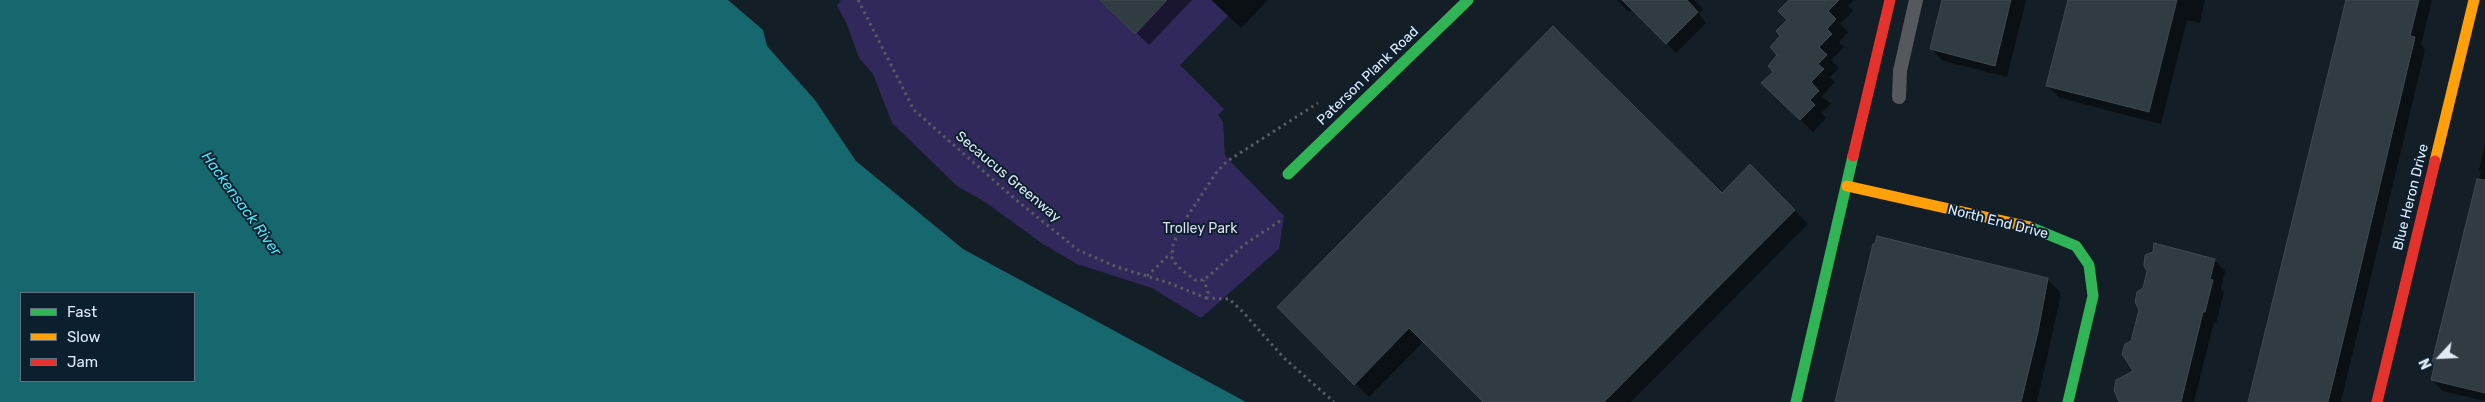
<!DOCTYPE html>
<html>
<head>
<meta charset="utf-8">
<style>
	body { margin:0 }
	#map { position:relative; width:2485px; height:402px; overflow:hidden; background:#141e27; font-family:Rubik,sans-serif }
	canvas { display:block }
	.legend { position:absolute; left:20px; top:292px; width:175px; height:90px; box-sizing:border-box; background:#0c1f2f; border:1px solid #60717f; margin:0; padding:6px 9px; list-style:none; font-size:15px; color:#dfebf6 }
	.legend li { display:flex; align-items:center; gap:10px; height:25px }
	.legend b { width:25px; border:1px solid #60717f }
	.north { position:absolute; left:2415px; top:332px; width:50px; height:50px; -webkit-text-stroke:4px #0c1f2f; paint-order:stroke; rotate:245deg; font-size:14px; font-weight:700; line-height:20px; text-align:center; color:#dfebf6 }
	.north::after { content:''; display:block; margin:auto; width:18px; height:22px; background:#dfebf6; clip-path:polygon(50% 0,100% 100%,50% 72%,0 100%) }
</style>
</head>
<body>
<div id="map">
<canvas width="2485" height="402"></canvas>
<ul class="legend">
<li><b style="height:6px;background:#30b455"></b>Fast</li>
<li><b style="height:6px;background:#ff9f0a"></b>Slow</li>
<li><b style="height:6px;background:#e5322d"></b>Jam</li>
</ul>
<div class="north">N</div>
</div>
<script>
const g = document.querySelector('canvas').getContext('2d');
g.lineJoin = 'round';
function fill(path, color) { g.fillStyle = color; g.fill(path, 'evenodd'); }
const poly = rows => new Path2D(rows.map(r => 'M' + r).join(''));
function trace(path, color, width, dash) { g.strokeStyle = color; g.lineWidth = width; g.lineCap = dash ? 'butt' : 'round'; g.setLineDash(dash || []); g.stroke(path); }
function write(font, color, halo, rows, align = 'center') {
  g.font = font + ' Rubik,sans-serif'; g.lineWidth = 4; g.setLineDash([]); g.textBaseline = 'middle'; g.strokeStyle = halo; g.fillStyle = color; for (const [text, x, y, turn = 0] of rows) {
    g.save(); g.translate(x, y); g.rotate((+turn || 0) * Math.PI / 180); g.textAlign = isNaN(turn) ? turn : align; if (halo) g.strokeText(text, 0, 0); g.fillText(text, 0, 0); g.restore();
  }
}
fill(poly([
	[841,0,1100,0,1135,34,1167,0,1211,0,1228,16,1180,65,1224,109,1218,115,1223,122,1225,156,1284,216,1279,249,1201,318,1152,288,1077,264,1043,244,985,202,957,186,892,123,873,74,859,58,847,24,837,6]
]), '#31295c');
fill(poly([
	[0,0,728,0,763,30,767,46,815,100,856,161,963,249,1246,402,0,402],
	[21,293,194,293,194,381,21,381]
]), '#16676e');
fill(poly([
	[1102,0,1192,0,1149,45],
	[1212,0,1268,0,1241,28],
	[1617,0,1694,0,1703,9,1698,13,1706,23,1676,53,1633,9,1629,12],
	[1790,0,1854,0,1848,6,1853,11,1840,24,1848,32,1839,42,1844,47,1831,60,1839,68,1830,77,1835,82,1822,96,1831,104,1821,113,1826,118,1813,132,1763,83,1775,72,1782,36,1788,20],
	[1943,0,2026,0,2007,77,1943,61,1931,49],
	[2108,0,2205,0,2200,23,2187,20,2161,124,2060,98,2048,86],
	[2349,0,2432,0,2421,45,2425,50,2341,402,2248,402,2342,20],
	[2485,143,2485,401,2443,391,2432,380,2435,368,2432,365,2481,171,2479,170],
	[1750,165,1808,224,1631,402,1485,402,1424,341,1369,397,1278,307,1722,194],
	[2214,260,2225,271,2221,290,2224,292,2216,323,2214,322,2194,402,2120,402,2135,371,2132,341],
	[2047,279,2060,292,2060,299,2037,402,1836,402]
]), '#0007');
const building = poly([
	[1100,0,1167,0,1135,34,1100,0],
	[1622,0,1687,0,1698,12,1666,44,1622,0],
	[1789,0,1839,0,1828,11,1836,19,1827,29,1832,34,1819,47,1827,55,1818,64,1824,69,1811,82,1819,91,1810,100,1815,105,1800,120,1761,83,1773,72,1768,66,1777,55,1770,47,1780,36,1776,31,1787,20,1778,11,1789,0],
	[1942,0,2011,0,1995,66,1930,49,1942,0],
	[2068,0,2177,0,2149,112,2046,86,2068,0],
	[2346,0,2419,0,2410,36,2415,37,2347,324,2328,402,2248,402,2346,0],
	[1553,26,1722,193,1750,164,1795,210,1604,402,1483,402,1409,328,1354,385,1277,307,1553,26],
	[2477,179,2485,180,2485,393,2431,380,2434,367,2431,366,2477,179],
	[1877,236,2048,278,2038,332,2021,402,1835,402,1873,244,1875,244,1877,236],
	[2154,243,2215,259,2210,279,2213,280,2205,312,2203,312,2181,402,2119,402,2114,390,2116,380,2133,371,2122,354,2125,344,2131,341,2139,310,2135,302,2137,292,2143,288,2147,271,2144,266,2145,255,2153,252,2154,243]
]);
fill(building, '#313b42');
trace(building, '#3f4a50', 1);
trace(poly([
	[858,0,914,110,1015,199,1078,250,1117,267,1169,283,1206,298,1208,293,1204,280],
	[1280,221,1245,244,1204,280,1195,280,1177,266,1172,258,1173,245,1181,226,1216,173,1226,162,1318,103],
	[1147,276,1171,253],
	[1206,298,1229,299,1242,311,1284,358,1334,402]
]), '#585c61', 3, [2.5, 4]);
trace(poly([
	[1899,97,1900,71,1916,0]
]), '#55595d', 14);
trace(poly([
	[1288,174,1468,0],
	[2030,227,2076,246,2089,265,2093,296,2068,402],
	[1796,402,1853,156]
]), '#30b455', 11);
trace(poly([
	[2435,161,2474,0],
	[1847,186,2030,227]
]), '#ff9f0a', 11);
trace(poly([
	[1853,156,1890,0],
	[2377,402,2435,161]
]), '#e5322d', 11);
write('14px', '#dfebf6', '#0c1f2f', [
	["Paterson Plank Road",1368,76,-44],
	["Secaucus Greenway",1008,177,40],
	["Blue Heron Drive",2411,197,-76],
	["North End Drive",1998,222,14]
]);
write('14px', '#deddf0', '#0c1f2f', [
	["Trolley Park",1200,229]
]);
write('italic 15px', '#4be6f4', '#0c1f2f', [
	["Hackensack River",241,204,54]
]);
</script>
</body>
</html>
